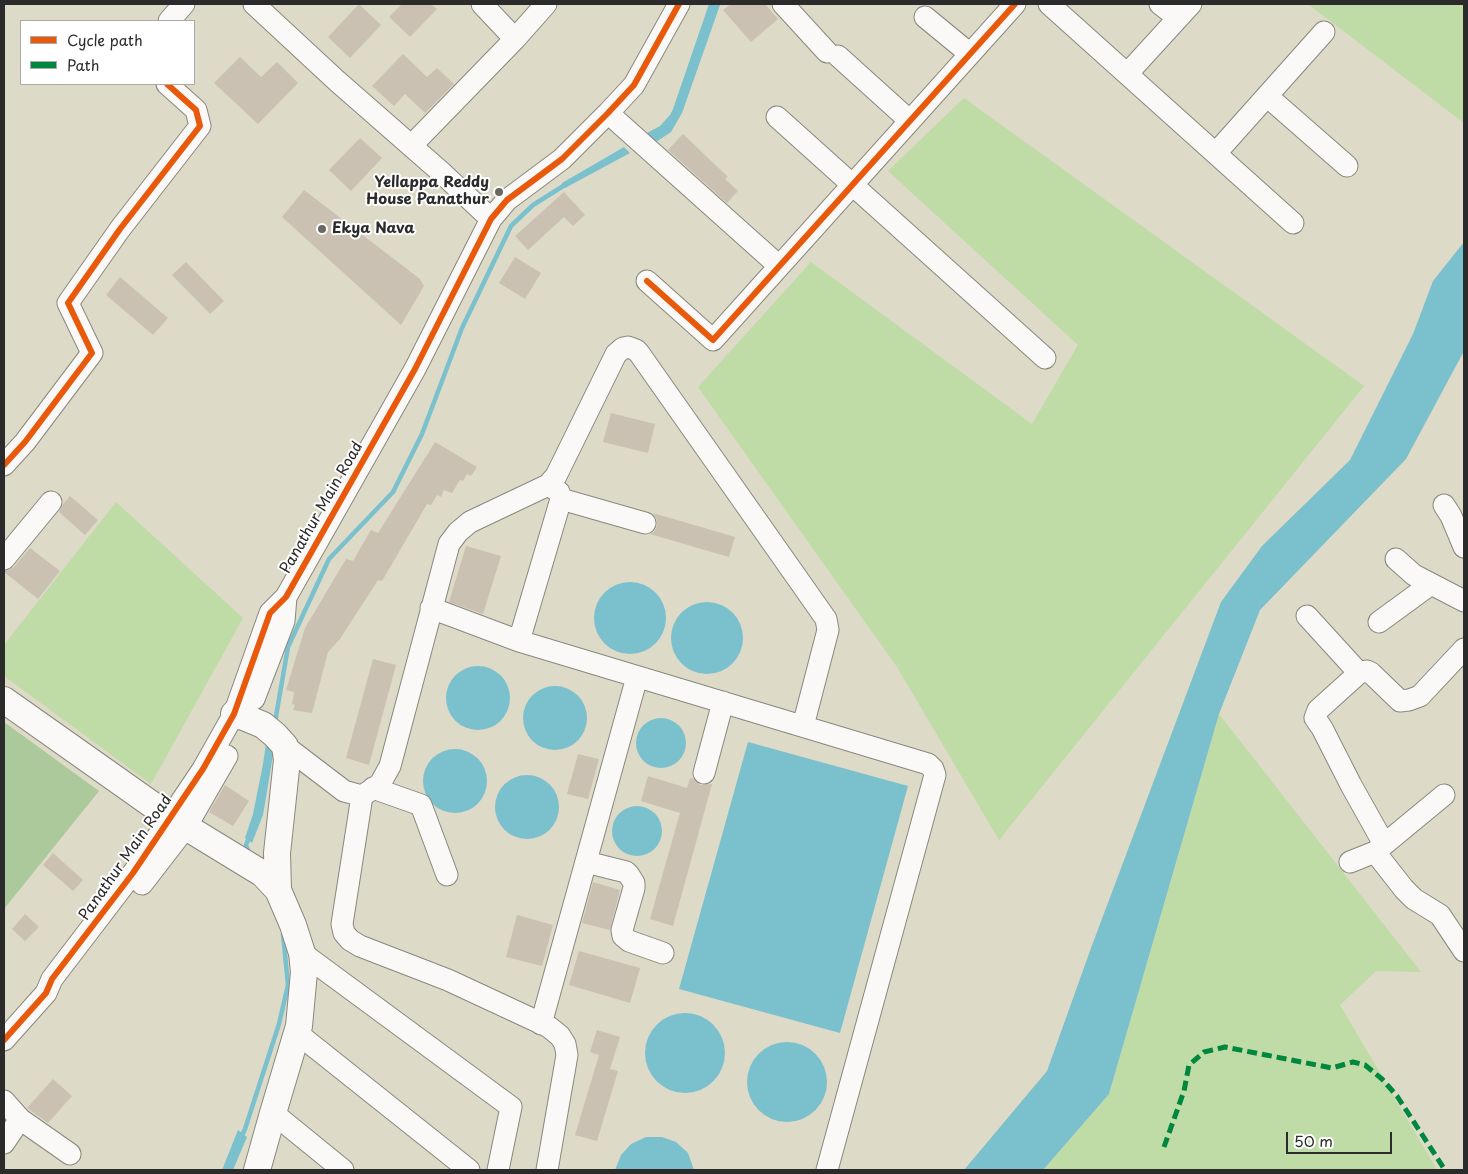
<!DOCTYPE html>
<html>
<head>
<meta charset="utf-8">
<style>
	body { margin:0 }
	#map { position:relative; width:1468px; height:1174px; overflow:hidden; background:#dddac7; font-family:"Playpen Sans",sans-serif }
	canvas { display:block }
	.frame { position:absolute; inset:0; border:5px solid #2b2b2b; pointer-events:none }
	.legend { position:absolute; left:20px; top:20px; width:175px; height:65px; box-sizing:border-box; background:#fff; border:1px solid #aaa; margin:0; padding:6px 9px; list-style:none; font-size:15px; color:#2b2b2b }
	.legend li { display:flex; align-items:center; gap:10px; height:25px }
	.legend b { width:25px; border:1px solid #aaa }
	.scale { position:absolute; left:1286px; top:1132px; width:106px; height:22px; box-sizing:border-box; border:2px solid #2b2b2b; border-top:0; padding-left:6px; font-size:15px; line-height:18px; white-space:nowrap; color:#2b2b2b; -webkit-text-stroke:4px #fff; paint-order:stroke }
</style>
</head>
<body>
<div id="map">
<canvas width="1468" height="1174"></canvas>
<div class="frame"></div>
<ul class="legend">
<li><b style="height:6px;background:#e8590c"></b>Cycle path</li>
<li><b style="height:6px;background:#00873e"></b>Path</li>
</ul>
<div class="scale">50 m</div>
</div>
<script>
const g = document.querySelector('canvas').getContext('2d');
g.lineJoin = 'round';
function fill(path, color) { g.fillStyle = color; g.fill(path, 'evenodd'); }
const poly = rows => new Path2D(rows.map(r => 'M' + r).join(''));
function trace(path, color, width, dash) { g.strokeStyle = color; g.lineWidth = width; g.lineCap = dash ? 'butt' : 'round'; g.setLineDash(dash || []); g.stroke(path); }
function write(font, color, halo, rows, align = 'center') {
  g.font = font + ' "Playpen Sans",sans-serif'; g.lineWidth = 4; g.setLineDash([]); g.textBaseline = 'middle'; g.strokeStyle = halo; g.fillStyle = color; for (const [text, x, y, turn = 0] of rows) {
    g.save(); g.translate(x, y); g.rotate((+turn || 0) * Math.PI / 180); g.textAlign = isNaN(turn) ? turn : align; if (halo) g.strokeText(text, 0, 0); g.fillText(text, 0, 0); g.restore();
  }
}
fill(poly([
	[1308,4,1464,4,1464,123],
	[964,98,1364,386,999,840,897,667,698,387,811,262,1032,424,1078,345,888,171],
	[116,502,243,618,151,784,4,676,4,645],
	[1219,714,1421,972,1376,971,1340,1005,1437,1170,1043,1170,1109,1094]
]), '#bfdba6');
fill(poly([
	[4,722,99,791,4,909]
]), '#acc99b');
fill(poly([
	[709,4,720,5,682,113,671,132,656,142,647,133,660,126,670,115,673,109],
	[624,147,630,153,565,188,562,183],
	[1464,242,1464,351,1406,459,1260,610,1219,714,1109,1094,1043,1170,964,1170,1047,1071,1091,948,1221,602,1262,546,1350,460,1413,334,1433,281],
	'594 618a36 36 0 1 1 72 0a36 36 0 1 1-72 0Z',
	'671 638a36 36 0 1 1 72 0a36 36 0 1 1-72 0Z',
	'446 698a32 32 0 1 1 64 0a32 32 0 1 1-64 0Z',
	'523 718a32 32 0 1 1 64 0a32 32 0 1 1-64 0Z',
	'636 743a25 25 0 1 1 50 0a25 25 0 1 1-50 0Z',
	[267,737,275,743,263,815,252,843,245,838,253,814,263,764],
	[748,742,908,786,840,1033,679,989],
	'423 781a32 32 0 1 1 64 0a32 32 0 1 1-64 0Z',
	'495 807a32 32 0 1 1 64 0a32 32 0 1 1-64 0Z',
	'612 831a25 25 0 1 1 50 0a25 25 0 1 1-50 0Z',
	'645 1053a40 40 0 1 1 80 0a40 40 0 1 1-80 0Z',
	'747 1082a40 40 0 1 1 80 0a40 40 0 1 1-80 0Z',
	[238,1130,247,1137,233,1170,222,1170],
	[646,1137,662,1137,676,1142,688,1153,694,1170,615,1170,621,1155,631,1144]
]), '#7bc0cd');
trace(poly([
	[275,722,288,647,329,559,393,492,422,434,462,328,511,226,533,205,568,183],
	[249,853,246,845,250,835],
	[241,1138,245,1129,279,1024,288,985,283,934]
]), '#7bc0cd', 4.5);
fill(poly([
	[359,4,381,25,350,58,328,37],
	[402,4,431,4,437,9,410,37,389,17],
	[731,4,765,4,778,19,751,42,723,10],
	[403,54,427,77,437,68,454,84,425,113,405,94,394,106,372,86],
	[240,57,261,77,277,62,298,83,258,124,214,83],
	[683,134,728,177,725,179,738,191,727,203,668,150],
	[360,138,382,158,351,191,329,170],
	[304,190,420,279,424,286,401,325,282,217],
	[564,192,585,215,573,226,564,217,528,250,515,236],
	[515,257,541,273,525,299,499,283],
	[186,262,224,301,210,314,172,275],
	[120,277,168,318,153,335,106,295],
	[611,413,655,424,648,453,603,442],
	[435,442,477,467,471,476,467,474,463,481,460,480,452,493,444,490,441,497,437,495,431,505,427,504,382,581,378,580,340,639,328,652,312,713,293,710,295,705,292,704,294,692,286,690,305,628,346,559,353,561,371,530,378,533],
	[70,496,98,520,85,535,59,512,63,504],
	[653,513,735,537,729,557,650,534,654,532,657,526,657,520],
	[466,546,501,556,483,614,449,602],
	[30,548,60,571,38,599,4,572,4,571,9,570,14,567],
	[373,659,396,665,369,765,346,758],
	[578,754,599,759,588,799,567,794],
	[648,776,687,788,690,778,694,779,700,785,712,784,673,926,650,919,680,813,641,801],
	[225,785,249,801,233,826,209,812],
	[53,853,83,880,73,891,43,865],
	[593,882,620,890,610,930,582,923],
	[25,914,39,927,25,941,12,929],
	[517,915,553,925,542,966,506,957],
	[579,951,640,968,630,1003,569,985],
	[597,1030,620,1037,610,1069,618,1071,597,1141,575,1135,599,1055,590,1052],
	[53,1079,72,1096,48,1123,27,1108]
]), '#cac1b2');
const minor = poly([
	[254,4,337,81,441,172,491,219],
	[482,4,515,39],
	[783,4,827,52],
	[1049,4,1293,223],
	[1160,4,1178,18],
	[925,17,970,54],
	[169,21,184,4],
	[838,56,910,121],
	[1127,74,1191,4],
	[1267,96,1347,166],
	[608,113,779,266],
	[777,117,1045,358],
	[411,146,515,39,546,4],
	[1216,153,1324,32],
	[647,281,713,340,1015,4],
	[4,465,25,442,92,353,68,303,120,229,200,126,196,110,167,84],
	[561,499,645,523],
	[1444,505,1451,516,1464,547],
	[4,559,51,502],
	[1396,559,1414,575,1464,601],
	[431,608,519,641,928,764,933,769,935,775,827,1170],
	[1307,616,1359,673],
	[1379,622,1431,584],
	[519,641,561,499,559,492,548,485],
	[254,699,284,621,286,597],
	[285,746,344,791,362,796,380,784,390,766,449,544,458,532,470,522,548,485,556,476,616,354,623,348,628,347,636,350,639,353,826,619,828,630,803,726],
	[704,773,723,702],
	[373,788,421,805,447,875],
	[362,796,342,924,344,933,350,940,360,946,448,980,549,1027,560,1036,565,1044,567,1055,547,1170],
	[1384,844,1351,785,1322,728,1315,718,1318,710,1359,673,1367,671,1371,673,1400,701,1409,700,1420,696,1464,649],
	[1375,852,1404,889,1414,899,1440,915,1464,951],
	[586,862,626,872,629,875,634,883,634,888,622,930,623,936,629,941,663,953],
	[1350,862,1375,852,1444,795],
	[142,884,186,827,227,756],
	[302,953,511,1107,498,1170],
	[541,1024,637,677],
	[297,1033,469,1170],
	[4,1040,46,993,52,979,133,873,203,769,234,714,270,613,286,597,415,369,491,219,507,200,562,159,608,113,634,85,679,4],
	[4,1101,20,1119,70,1154],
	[273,1113,343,1170],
	[4,1143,20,1119]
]);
const major = poly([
	[4,700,171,818],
	[234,714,246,718,263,725,275,735,285,746,287,760,277,853,278,890],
	[186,827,263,874,278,890,293,925,302,953,304,972,299,1026,273,1113,257,1170]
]);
trace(minor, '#89887e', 23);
trace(major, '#89887e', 28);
trace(minor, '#faf9f7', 21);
trace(major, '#faf9f7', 26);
trace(poly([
	[1164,1147,1184,1091,1189,1065,1204,1052,1225,1047,1332,1068,1353,1062,1365,1065,1382,1079,1397,1096,1445,1170]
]), '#00873e', 5, [10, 5]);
trace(poly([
	[647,281,713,340,1015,4],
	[4,465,25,442,92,353,68,303,120,229,200,126,196,110,167,84],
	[4,1040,46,993,52,979,133,873,203,769,234,714,270,613,286,597,415,369,491,219,507,200,562,159,608,113,634,85,679,4]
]), '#e8590c', 6);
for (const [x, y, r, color] of [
	[499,192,5,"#696862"],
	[322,229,5,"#696862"]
]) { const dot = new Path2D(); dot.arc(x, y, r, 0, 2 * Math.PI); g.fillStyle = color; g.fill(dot); trace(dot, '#fff', 2); }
write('bold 15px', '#2b2b2b', '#fff', [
	["Yellappa Reddy",489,183],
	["House Panathur",489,200],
	["Ekya Nava",332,229,"left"]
], 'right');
write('15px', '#2b2b2b', '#fff', [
	["Panathur Main Road",322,508,-60],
	["Panathur Main Road",126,858,-55]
]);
</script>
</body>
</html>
